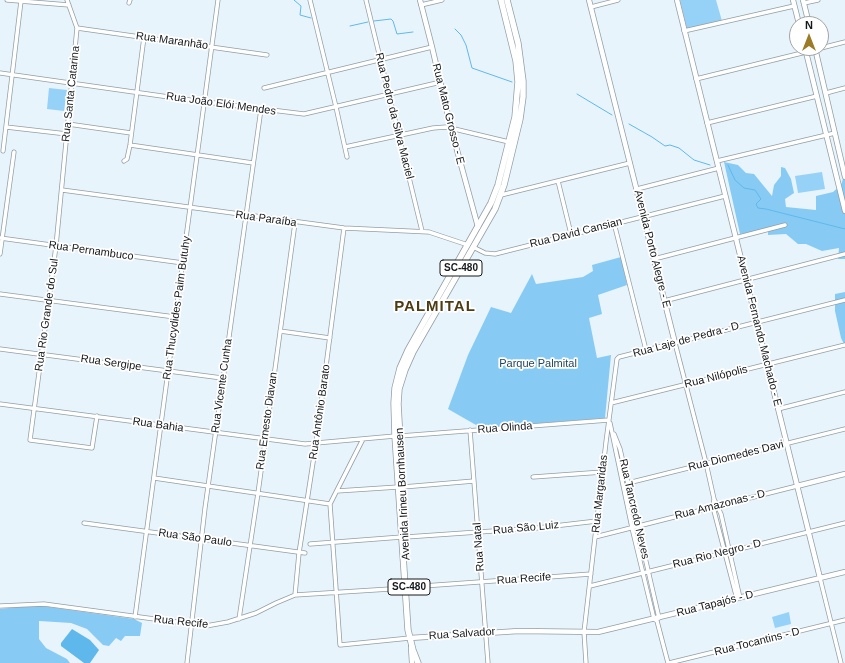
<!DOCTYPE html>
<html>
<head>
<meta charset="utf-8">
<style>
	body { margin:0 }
	#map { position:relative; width:845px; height:663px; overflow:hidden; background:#e8f4fc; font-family:Arial,sans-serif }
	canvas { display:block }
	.north { position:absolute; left:789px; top:16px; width:40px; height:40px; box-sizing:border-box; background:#fff; border:1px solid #a1a3a4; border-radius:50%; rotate:0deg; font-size:11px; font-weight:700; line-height:16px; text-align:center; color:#14181b }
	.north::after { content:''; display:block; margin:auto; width:14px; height:18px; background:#9b7b25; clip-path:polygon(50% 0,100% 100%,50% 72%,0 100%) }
</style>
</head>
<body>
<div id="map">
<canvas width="845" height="663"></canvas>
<div class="north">N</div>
</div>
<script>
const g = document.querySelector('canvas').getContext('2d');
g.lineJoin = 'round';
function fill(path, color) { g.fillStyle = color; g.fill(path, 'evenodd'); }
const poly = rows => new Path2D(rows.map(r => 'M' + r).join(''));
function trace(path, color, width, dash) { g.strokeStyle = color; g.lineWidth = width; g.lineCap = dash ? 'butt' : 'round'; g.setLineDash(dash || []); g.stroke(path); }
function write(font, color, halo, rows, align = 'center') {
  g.font = font + ' Arial,sans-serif'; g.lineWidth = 3.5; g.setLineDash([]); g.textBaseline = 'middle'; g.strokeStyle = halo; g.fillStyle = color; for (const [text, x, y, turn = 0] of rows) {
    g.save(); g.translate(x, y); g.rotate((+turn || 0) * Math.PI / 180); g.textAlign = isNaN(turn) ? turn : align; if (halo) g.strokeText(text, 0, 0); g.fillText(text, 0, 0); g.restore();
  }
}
fill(poly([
	[680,0,716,0,722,21,687,29],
	[49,88,67,90,64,111,47,109],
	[822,172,825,189,798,193,795,176],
	[789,612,791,624,775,628,772,617]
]), '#96d2f8');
fill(poly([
	[724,162,738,165,746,173,754,174,772,196,774,185,781,176,781,167,785,168,791,179,794,193,785,199,786,207,816,210,816,196,833,192,841,185,845,173,845,259,838,259,839,248,822,251,806,244,798,244,786,234,768,235,768,230,740,234],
	[621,257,627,285,598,295,602,314,589,318,597,358,611,355,605,418,477,428,476,425,448,409,468,355,491,307,511,313,532,274,536,284,583,277,593,271,592,265],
	[845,292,845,346,841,338,835,311,835,294],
	[35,605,134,619,142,623,140,636,125,636,121,641,116,638,109,646,103,645,87,629,71,623,39,621,39,639,46,648,67,659,70,663,0,663,0,609]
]), '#87cbf5');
fill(poly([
	[72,629,90,640,99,650,90,663,84,663,61,646,61,643]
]), '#5fb8eb');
trace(poly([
	[294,0,301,6,300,15,311,18],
	[374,21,391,19,393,21,397,34,413,32],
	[350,26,368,22],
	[455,29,461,35,466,45,472,68,512,82],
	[577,94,612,115],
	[629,124,652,137,665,146,670,145,679,148,694,160,710,165],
	[728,165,735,180,744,188,755,190,761,199,756,204,758,208,766,209,845,229]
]), '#5fb8eb', 1);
const minor = poly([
	[7,0,69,5],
	[67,0,77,28,56,246,30,440,92,448,97,416],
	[310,0,336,107,347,157],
	[366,0,422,231],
	[129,3,130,0],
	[804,3,818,0],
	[421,5,442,0],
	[591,7,618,0],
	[77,28,267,55],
	[684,31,794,6],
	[821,48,845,42],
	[0,73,190,100,304,114,441,82],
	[696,79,806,52],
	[264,88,432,47],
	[826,93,845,88],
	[707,123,817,96],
	[68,124,131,133],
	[6,127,67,134],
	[130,145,253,163],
	[345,147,433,128,446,127,509,142],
	[3,151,21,1],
	[124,161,127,159,130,145,144,37],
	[717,161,835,133],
	[558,181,571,234],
	[637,189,719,168],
	[62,190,344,228,429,232,468,245],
	[501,195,630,163],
	[614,223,646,350],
	[0,238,183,263],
	[473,247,485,253,495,254,725,196],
	[0,254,14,152],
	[654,259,785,225],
	[0,294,175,317],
	[664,301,845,254],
	[280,331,330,338],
	[675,343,706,463,714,499,713,507,737,599],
	[0,349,222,378],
	[611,403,845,345],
	[0,404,305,444,395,436],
	[778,409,845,392],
	[610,423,632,528,654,619,657,621,668,663],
	[470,430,488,663],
	[614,434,620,449,659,618],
	[400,436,609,420],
	[533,477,603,472],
	[154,478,330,504],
	[628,483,845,429],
	[403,487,474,481],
	[337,491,398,487],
	[714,499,721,514,740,598],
	[330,504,340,645,410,638],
	[330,504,363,439],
	[84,523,305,553],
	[406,537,537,528,597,521],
	[595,537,797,486],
	[310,544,402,537],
	[820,578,841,663],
	[590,586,845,523],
	[409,587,591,574],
	[295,595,299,553,316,443,344,228],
	[0,606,44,604,206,626,228,622,256,613,276,603,295,595,406,588],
	[135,617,218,0],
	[239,619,258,493,295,223],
	[187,663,205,508,261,109],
	[586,663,584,632,606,442,617,359,619,357,845,300],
	[669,663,845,620]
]);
const tertiary = poly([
	[420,0,432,47,451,128,478,227],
	[589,0,675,343],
	[677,0,820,578],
	[793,0,799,24],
	[803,0,809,24],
	[805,48,845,211],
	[815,48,845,177],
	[797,486,845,474],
	[410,639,410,638,519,631,598,632,845,572],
	[411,647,412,663]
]);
const primary = poly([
	[406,546,398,404,399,389,405,370,413,352,495,209,504,185,520,119,523,97,523,81,518,43,507,0],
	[418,663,413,650,408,630,395,436,394,403,395,388,400,368,408,350,491,203,498,185,515,117,518,82,516,61,501,0]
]);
trace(minor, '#939ea5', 5);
trace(tertiary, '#939ea5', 6);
trace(primary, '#939ea5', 7);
trace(minor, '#fff', 3.5);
trace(tertiary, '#fff', 4.5);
trace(primary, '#fff', 5.5);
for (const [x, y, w] of [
	[461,268,42],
	[409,587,42]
]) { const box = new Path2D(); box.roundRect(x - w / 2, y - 8, w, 16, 3); g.fillStyle = '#fff'; g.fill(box); trace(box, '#14181b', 1); }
write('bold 10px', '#14181b', null, [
	["SC-480",461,268],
	["SC-480",409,587]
]);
write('11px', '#14181b', '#fff', [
	["Rua Maranhão",172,41,8],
	["Rua Santa Catarina",71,94,-84],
	["Rua João Elói Mendes",221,104,8],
	["Rua Mato Grosso - E",448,114,76],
	["Rua Pedro da Silva Maciel",394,116,76],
	["Rua Paraíba",266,219,8],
	["Rua David Cansian",576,233,-14],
	["Avenida Porto Alegre - E",652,249,76],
	["Rua Pernambuco",91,251,8],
	["Rua Thucydides Paim Butuhy",177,308,-82],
	["Rua Rio Grande do Sul",47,315,-82],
	["Avenida Fernando Machado - E",759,331,76],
	["Rua Laje de Pedra - D",686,340,-15],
	["Rua Sergipe",111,363,8],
	["Rua Nilópolis",716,377,-14],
	["Rua Vicente Cunha",222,386,-82],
	["Rua Antônio Barato",320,412,-82],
	["Rua Ernesto Diavan",267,421,-82],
	["Rua Bahia",158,425,8],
	["Rua Olinda",505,428,-4],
	["Rua Diomedes Davi",736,456,-14],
	["Avenida Irineu Bornhausen",403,494,-93],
	["Rua Margaridas",600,494,-84],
	["Rua Amazonas - D",720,505,-14],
	["Rua Tancredo Neves",634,509,77],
	["Rua São Luiz",526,528,-5],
	["Rua São Paulo",195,538,8],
	["Rua Natal",479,547,-94],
	["Rua Rio Negro - D",717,554,-14],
	["Rua Recife",524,579,-4],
	["Rua Tapajós - D",715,604,-14],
	["Rua Recife",181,622,6],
	["Rua Salvador",462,634,-4],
	["Rua Tocantins - D",757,642,-14]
]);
write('11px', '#21475d', '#fff', [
	["Parque Palmital",538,364]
]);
g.letterSpacing = '1px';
write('bold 15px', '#4c3c14', '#fff', [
	["PALMITAL",435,307]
]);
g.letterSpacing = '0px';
</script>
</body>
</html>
